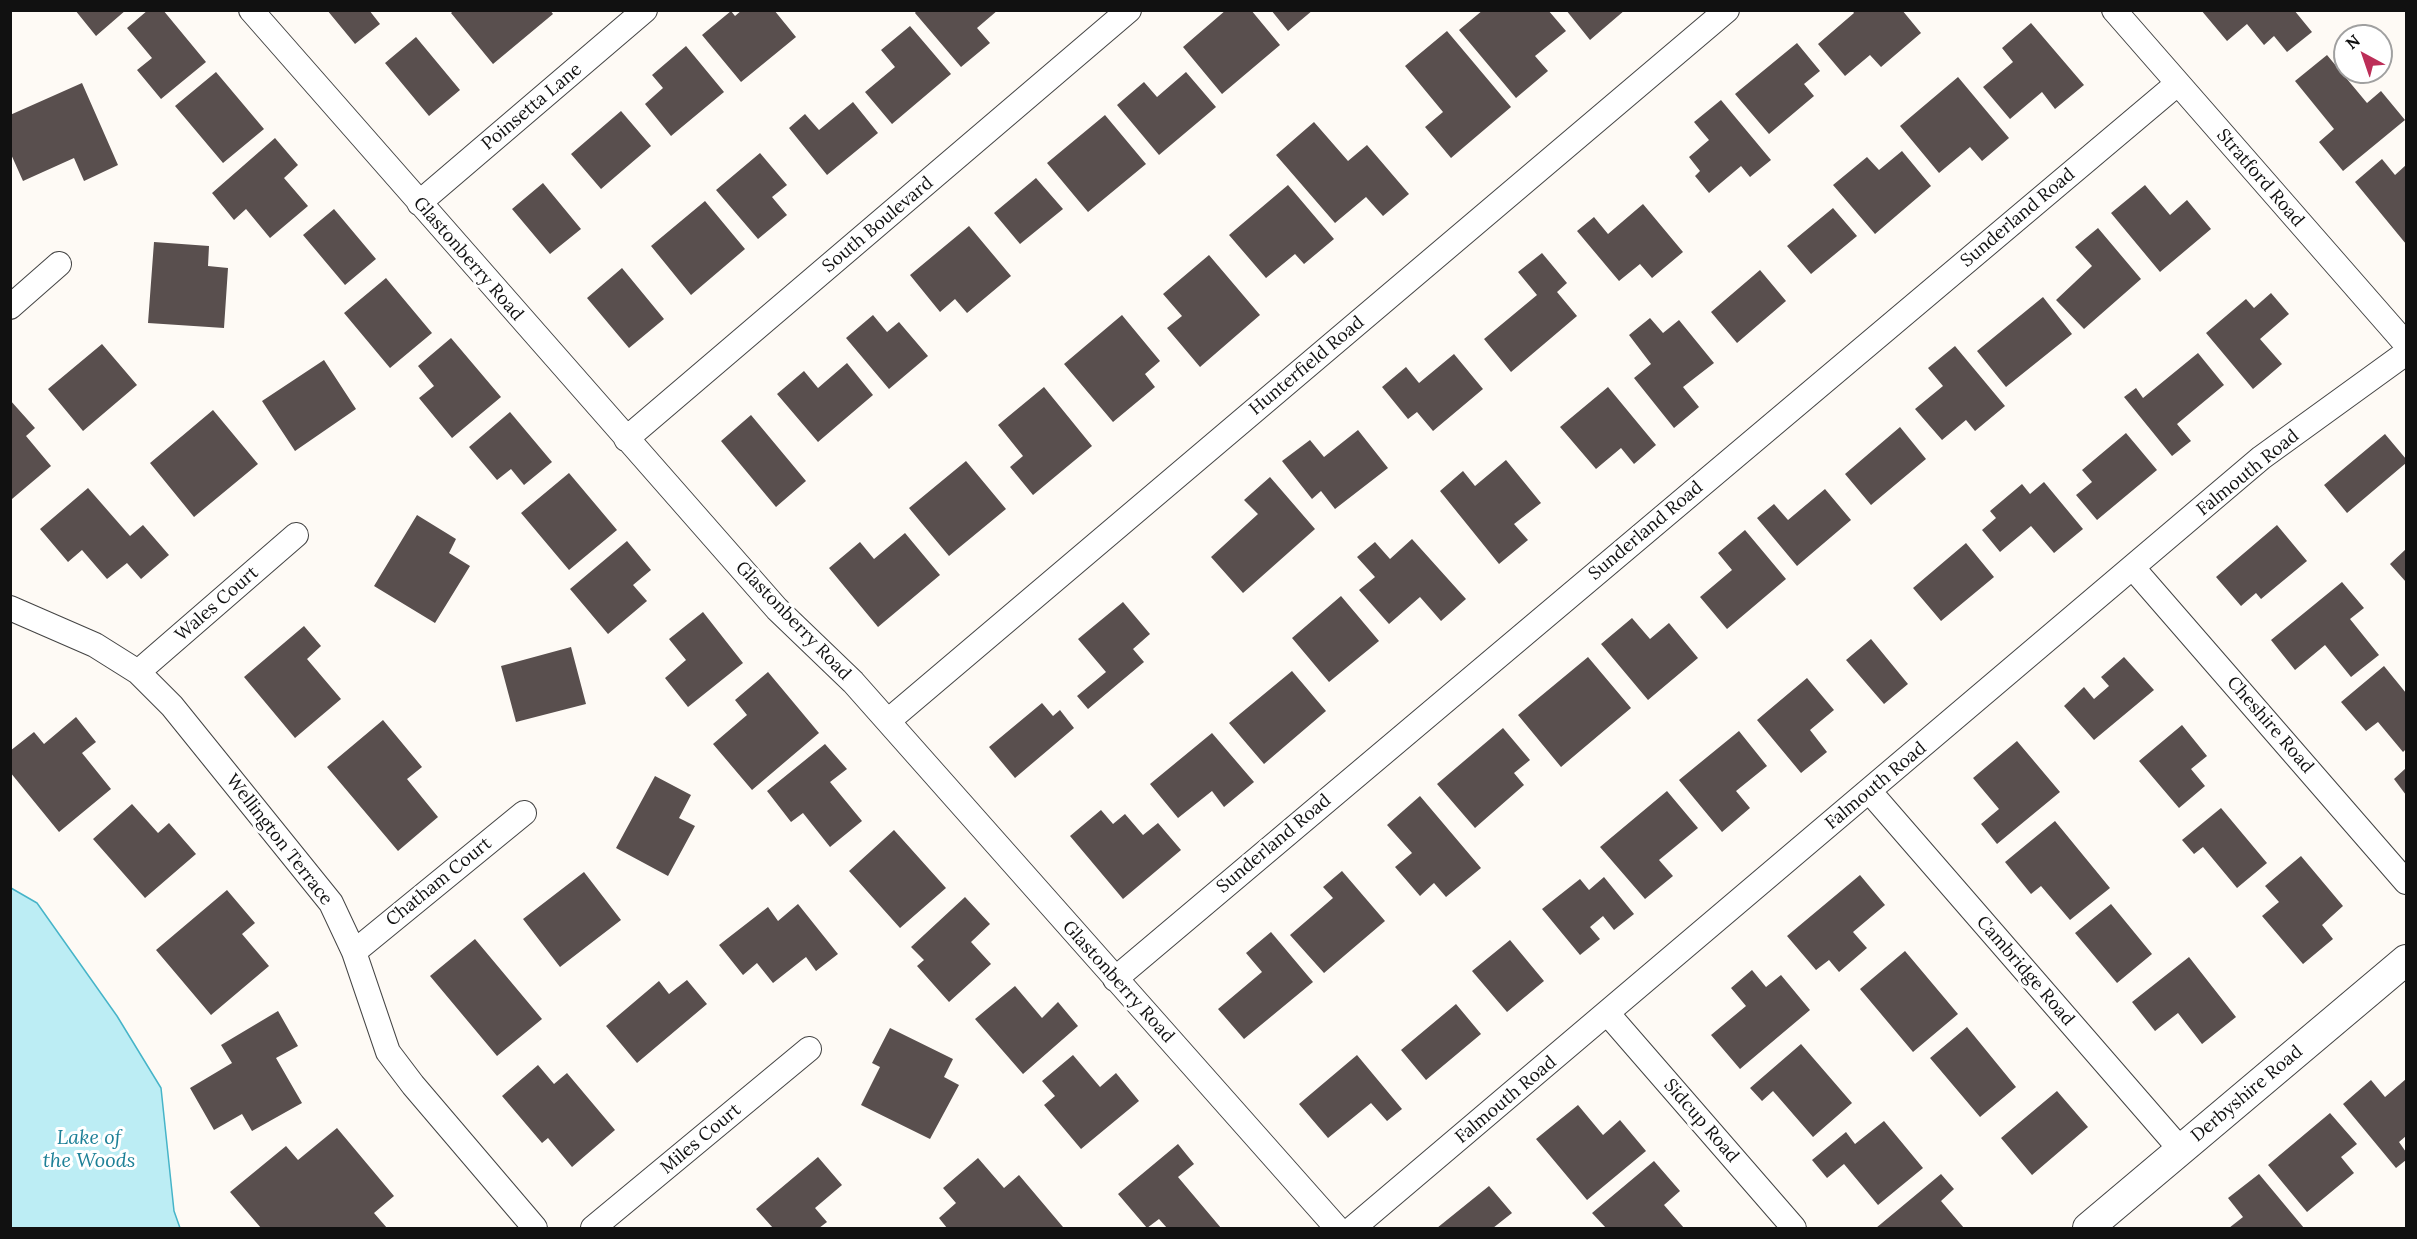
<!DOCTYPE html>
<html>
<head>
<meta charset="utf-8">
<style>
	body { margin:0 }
	#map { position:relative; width:2417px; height:1239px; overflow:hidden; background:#fefaf5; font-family:Lora,serif }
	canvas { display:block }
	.frame { position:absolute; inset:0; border:12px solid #111; pointer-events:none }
	.north { position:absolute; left:2333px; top:24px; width:60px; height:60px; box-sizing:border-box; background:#fff; border:2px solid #a0a0a0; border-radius:50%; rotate:320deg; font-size:16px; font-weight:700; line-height:24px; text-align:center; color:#111 }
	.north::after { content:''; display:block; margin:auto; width:21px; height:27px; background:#bc2e58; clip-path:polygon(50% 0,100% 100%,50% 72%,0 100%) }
</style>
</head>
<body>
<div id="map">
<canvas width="2417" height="1239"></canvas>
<div class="frame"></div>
<div class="north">N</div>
</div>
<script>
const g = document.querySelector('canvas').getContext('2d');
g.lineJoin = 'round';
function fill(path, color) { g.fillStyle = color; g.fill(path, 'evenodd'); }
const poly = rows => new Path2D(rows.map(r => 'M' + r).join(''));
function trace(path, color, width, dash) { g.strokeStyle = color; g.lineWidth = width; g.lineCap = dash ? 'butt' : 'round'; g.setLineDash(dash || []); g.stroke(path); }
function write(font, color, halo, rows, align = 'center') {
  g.font = font + ' Lora,serif'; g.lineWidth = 6; g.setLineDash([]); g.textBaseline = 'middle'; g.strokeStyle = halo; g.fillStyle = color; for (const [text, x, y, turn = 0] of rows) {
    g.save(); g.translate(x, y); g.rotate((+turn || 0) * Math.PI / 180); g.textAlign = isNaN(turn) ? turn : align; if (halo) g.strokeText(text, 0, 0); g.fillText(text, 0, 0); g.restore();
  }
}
const water = poly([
	[11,888,37,903,117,1016,161,1088,174,1211,180,1228,11,1228,11,888]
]);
fill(water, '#bcedf4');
trace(water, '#46b4c8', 1.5);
fill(poly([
	[75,10,126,10,96,36],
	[148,10,163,10,206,62,161,99,137,70,152,58,127,28],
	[327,10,369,10,380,24,355,44],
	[454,10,550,10,553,14,493,64,451,13],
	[742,10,774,10,796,37,741,82,702,35,731,11,735,16],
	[917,10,998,10,977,28,990,43,961,67,915,13],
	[1226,10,1251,10,1280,45,1222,94,1183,47],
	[1271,10,1313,10,1288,31],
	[1483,10,1548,10,1566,31,1535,56,1548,71,1516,98,1459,30],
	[1566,10,1625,10,1590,40],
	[1852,10,1902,10,1921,33,1881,67,1870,55,1845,76,1818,44,1854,13],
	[2201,10,2294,10,2312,32,2287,52,2274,36,2264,45,2247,24,2227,41],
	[2031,23,2084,85,2055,109,2042,92,2010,119,1983,87,2013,62,2002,48],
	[910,26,951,74,892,124,865,92,895,67,881,50],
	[1447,31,1511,107,1451,158,1425,127,1443,112,1405,66],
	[416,37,460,90,429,116,385,63],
	[1797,43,1820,71,1804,84,1814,96,1769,134,1735,94],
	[686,46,724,92,671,136,645,104,663,88,652,75],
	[2327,55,2367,103,2381,91,2405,120,2343,171,2319,142,2334,129,2295,81],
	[216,72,264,129,223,163,175,106],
	[1186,72,1216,107,1159,155,1117,105,1144,82,1157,97],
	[1958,77,2009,138,1982,161,1970,147,1939,173,1900,126],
	[82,83,118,165,84,181,74,158,23,181,10,152,10,115],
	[1721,100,1771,160,1750,177,1741,166,1709,193,1695,176,1700,171,1689,157,1709,140,1694,122],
	[853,102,878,133,827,175,789,128,805,114,819,130],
	[621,111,651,146,601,189,571,154],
	[1105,115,1146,164,1088,212,1047,163],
	[1314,122,1348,161,1367,145,1409,194,1383,216,1366,197,1335,223,1276,155],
	[275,138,298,165,284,178,308,206,270,238,246,209,234,220,212,193],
	[1902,151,1931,186,1875,234,1833,185,1867,157,1879,170],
	[760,153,787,185,772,197,787,215,758,239,716,190],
	[2382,159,2395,175,2406,165,2406,244,2355,182],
	[1036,178,1063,209,1020,244,994,213],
	[543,183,581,229,550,254,512,209],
	[1288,185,1334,239,1304,264,1295,254,1266,278,1229,235],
	[2145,185,2170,215,2187,200,2211,229,2160,272,2111,213],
	[705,201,745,249,691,295,651,246],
	[1643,204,1683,252,1652,278,1640,264,1619,281,1577,231,1594,217,1608,234],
	[1833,208,1857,236,1811,274,1787,246],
	[334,209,376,259,345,285,303,235],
	[969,226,1011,276,967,313,955,299,940,312,910,275],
	[2098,228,2141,279,2084,329,2056,300,2092,266,2075,247],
	[154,242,209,246,208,266,228,268,224,328,148,323],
	[1542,253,1567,283,1557,292,1577,316,1511,372,1484,339,1537,295,1518,272],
	[1209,255,1260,315,1200,367,1167,328,1182,316,1163,294],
	[622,268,664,319,629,348,587,298],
	[1760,270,1786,301,1737,343,1711,312],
	[386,278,432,333,390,368,344,313],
	[2271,293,2289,314,2260,339,2282,364,2253,389,2206,333,2246,299,2254,308],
	[2043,297,2072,334,2006,387,1977,351],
	[873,315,887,332,899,322,928,356,889,389,846,338],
	[1122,315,1160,361,1145,374,1155,387,1113,422,1064,364],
	[1650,318,1663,333,1679,320,1714,363,1683,387,1699,407,1674,428,1634,378,1651,364,1629,335],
	[451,338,501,397,452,438,419,398,434,386,418,366],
	[102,344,137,385,83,431,48,389],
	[1955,346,2005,406,1975,431,1966,420,1942,440,1915,409,1943,386,1928,368],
	[2198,353,2224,385,2177,424,2191,441,2172,456,2124,397,2136,388,2143,398],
	[1454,354,1483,389,1433,431,1417,412,1408,419,1382,387,1406,367,1419,383],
	[324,360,356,409,295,451,262,401],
	[847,363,873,395,818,442,777,394,804,371,818,388],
	[1044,387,1092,446,1033,495,1010,467,1023,456,998,425],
	[1608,387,1656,445,1634,464,1621,448,1596,469,1560,427],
	[10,400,35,428,26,436,51,466,12,499],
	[213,410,258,464,194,517,150,463],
	[510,412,552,462,524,485,511,469,497,480,469,447],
	[751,415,806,481,776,507,721,441],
	[1900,427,1926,459,1871,505,1845,474],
	[1358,430,1388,468,1335,509,1321,491,1312,499,1282,461,1310,440,1324,457],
	[2126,433,2157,470,2097,520,2076,495,2092,482,2082,470],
	[2385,434,2406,459,2406,463,2347,513,2324,485],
	[1506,460,1541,503,1514,524,1528,540,1499,564,1440,491,1463,471,1475,486],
	[966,461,1006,509,949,556,909,508],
	[569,473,617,530,569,570,521,513],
	[1270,477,1315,529,1243,593,1211,557,1258,514,1244,500],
	[2044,482,2083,529,2054,553,2031,526,2000,552,1982,530,1996,518,1990,511,2022,484,2030,494],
	[88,488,130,536,143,525,169,555,141,579,127,563,107,579,82,550,68,562,40,529],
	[1825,489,1851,520,1797,566,1757,518,1774,504,1788,520],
	[417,515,456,539,449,553,470,566,435,623,374,586],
	[2277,525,2307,561,2261,599,2256,593,2241,606,2216,577],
	[1745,530,1786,579,1727,629,1700,597,1732,570,1718,553],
	[905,533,940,575,878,627,829,568,860,542,874,559],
	[1412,539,1466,599,1441,621,1420,597,1389,624,1359,590,1375,577,1357,557,1375,542,1390,559],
	[627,541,651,570,633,585,647,601,608,634,570,589],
	[1966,543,1994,577,1941,621,1913,588],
	[2406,549,2406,582,2390,564],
	[2342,582,2364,608,2350,619,2379,655,2351,677,2325,645,2295,670,2271,640],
	[1341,596,1379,641,1329,682,1292,638],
	[1123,602,1150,634,1133,649,1144,662,1088,709,1077,696,1106,672,1078,639],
	[703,612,743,663,688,707,665,678,686,660,669,639],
	[1632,618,1650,639,1669,623,1698,658,1648,700,1601,644],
	[304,626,321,646,307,659,341,699,295,738,244,677],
	[1871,639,1908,684,1884,704,1846,660],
	[571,647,586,704,516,722,501,666],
	[1588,657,1631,708,1561,767,1518,715],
	[2124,657,2154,690,2094,740,2064,706,2084,687,2094,699,2109,686,2101,677],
	[2384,666,2406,693,2406,749,2403,752,2378,722,2366,731,2341,702],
	[1292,671,1326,711,1264,764,1229,723],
	[768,672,819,733,752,790,713,744,747,715,735,700],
	[1807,678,1834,710,1810,730,1827,752,1801,773,1757,720],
	[1042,703,1053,716,1060,710,1074,728,1015,778,989,747],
	[76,717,96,742,82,753,111,789,59,832,10,772,10,751,34,732,44,744],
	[383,720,422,767,407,779,438,817,398,851,327,767],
	[2182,725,2207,756,2191,769,2205,786,2179,808,2139,761],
	[1503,728,1530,760,1514,773,1524,785,1475,828,1437,784],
	[1739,731,1767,766,1736,791,1750,808,1722,832,1679,780],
	[1212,733,1254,782,1224,807,1212,791,1178,818,1150,784],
	[2017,741,2060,792,1997,844,1981,824,1999,809,1973,778],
	[825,744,847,769,830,782,862,821,830,847,803,813,791,822,767,791],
	[2406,768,2406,795,2394,779],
	[655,776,691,795,679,818,695,826,668,876,616,848],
	[1667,791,1698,828,1659,860,1673,876,1645,899,1600,847],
	[1420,796,1481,868,1446,897,1434,883,1420,896,1395,867,1412,853,1387,825],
	[132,804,158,833,169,823,196,854,145,898,93,839],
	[2221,808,2267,863,2237,888,2203,847,2194,854,2182,840],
	[1101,810,1113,824,1125,814,1143,835,1158,823,1181,850,1123,899,1070,836],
	[2055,821,2110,888,2070,920,2041,886,2031,894,2005,862],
	[894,830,946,888,900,928,849,871],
	[2301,856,2343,906,2322,925,2333,939,2303,964,2262,916,2279,902,2265,886],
	[1342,871,1385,921,1324,973,1290,935,1333,898,1323,887],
	[584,872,621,920,560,967,523,919],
	[1860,875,1885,905,1853,932,1867,948,1839,972,1829,960,1816,970,1787,936],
	[1604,877,1634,914,1614,930,1603,916,1590,927,1600,939,1580,955,1542,909,1580,879,1589,890],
	[227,890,255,923,242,934,269,966,211,1015,156,950],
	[965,897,990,924,971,942,991,964,949,1002,917,966,924,960,911,947],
	[798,904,838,954,816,971,806,957,773,983,757,963,743,975,719,945,768,907,778,921],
	[2111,904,2152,954,2117,983,2075,933],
	[1271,932,1313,982,1244,1039,1218,1009,1262,972,1246,953],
	[475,939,542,1019,497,1056,430,976],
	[1510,940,1544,981,1507,1012,1472,971],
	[1905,951,1958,1014,1913,1052,1860,989],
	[2189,957,2236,1017,2202,1044,2178,1013,2155,1031,2132,1002],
	[1752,970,1766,987,1781,975,1810,1010,1740,1069,1711,1035,1746,1006,1731,988],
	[687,980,707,1004,637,1063,606,1026,659,981,669,994],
	[1015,986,1042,1018,1058,1002,1078,1026,1023,1074,975,1019],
	[1456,1004,1481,1034,1426,1080,1401,1050],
	[278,1011,298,1046,276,1058,302,1103,252,1131,242,1114,214,1130,190,1088,232,1063,221,1045],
	[1967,1027,2016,1087,1980,1117,1930,1058],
	[890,1028,953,1059,944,1077,959,1085,930,1139,861,1105,880,1067,872,1063],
	[1801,1044,1852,1103,1813,1137,1773,1091,1762,1101,1750,1088],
	[1073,1055,1100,1087,1116,1073,1139,1101,1081,1149,1044,1105,1055,1096,1042,1081],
	[1357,1055,1402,1109,1387,1121,1371,1103,1328,1138,1299,1104],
	[538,1065,554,1084,567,1073,615,1130,572,1167,548,1138,542,1143,502,1096],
	[2406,1079,2406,1136,2399,1142,2406,1152,2406,1160,2396,1168,2343,1104,2371,1080,2385,1097],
	[2057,1091,2088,1127,2032,1175,2001,1138],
	[1578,1105,1603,1135,1620,1120,1646,1151,1587,1200,1536,1139],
	[2330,1113,2357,1144,2341,1157,2354,1173,2307,1212,2268,1165],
	[1884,1121,1923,1168,1878,1205,1844,1164,1827,1178,1812,1160,1846,1132,1855,1144],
	[337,1128,394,1196,374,1213,387,1228,261,1228,230,1192,286,1146,298,1160],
	[1178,1144,1194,1164,1178,1177,1221,1228,1167,1228,1159,1219,1147,1228,1118,1194],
	[818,1157,842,1185,815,1208,827,1222,819,1228,773,1228,756,1209],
	[978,1158,1004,1188,1019,1175,1063,1227,1061,1228,947,1228,939,1218,956,1203,943,1188],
	[1654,1161,1680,1191,1664,1205,1684,1228,1606,1228,1592,1213],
	[1941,1174,1954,1189,1941,1201,1964,1228,1876,1228],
	[2259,1174,2304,1228,2229,1228,2243,1217,2228,1198],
	[1489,1186,1512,1213,1493,1228,1437,1228]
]), '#594f4e');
const minor = poly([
	[251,10,777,609,853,682,1337,1228],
	[2114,10,2406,344],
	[419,203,645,10],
	[10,307,59,264],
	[626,439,1129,10],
	[2133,568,2406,882],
	[10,608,95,645,138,672,172,706,331,903,354,952,388,1052,413,1085,535,1228],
	[138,672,296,535],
	[888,721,1727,10],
	[1870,792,2181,1150],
	[354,952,524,813],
	[1115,979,2177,84],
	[1608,1014,1794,1228],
	[593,1228,809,1049],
	[1353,1228,2261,458,2406,353]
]);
const tertiary = poly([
	[2088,1228,2406,960]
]);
trace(minor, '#444', 26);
trace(tertiary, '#444', 32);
trace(minor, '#fff', 24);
trace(tertiary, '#fff', 30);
write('18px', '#111', '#fff', [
	["Poinsetta Lane",532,107,-40],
	["Stratford Road",2260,178,49],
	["Sunderland Road",2018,218,-40],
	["South Boulevard",878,225,-40],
	["Glastonberry Road",468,259,49],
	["Hunterfield Road",1307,366,-40],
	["Falmouth Road",2248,473,-39],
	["Sunderland Road",1646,531,-40],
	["Wales Court",217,604,-41],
	["Glastonberry Road",793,621,46],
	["Cheshire Road",2270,725,49],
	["Falmouth Road",1876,786,-40],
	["Wellington Terrace",279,840,52],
	["Sunderland Road",1274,844,-40],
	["Chatham Court",439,882,-39],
	["Cambridge Road",2025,971,49],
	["Glastonberry Road",1118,982,48],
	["Derbyshire Road",2247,1094,-40],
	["Falmouth Road",1506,1100,-40],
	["Sidcup Road",1701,1121,49],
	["Miles Court",701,1139,-40]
]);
write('italic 20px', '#1d8097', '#fff', [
	["Lake of",89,1138],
	["the Woods",89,1161]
]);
</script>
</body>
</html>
